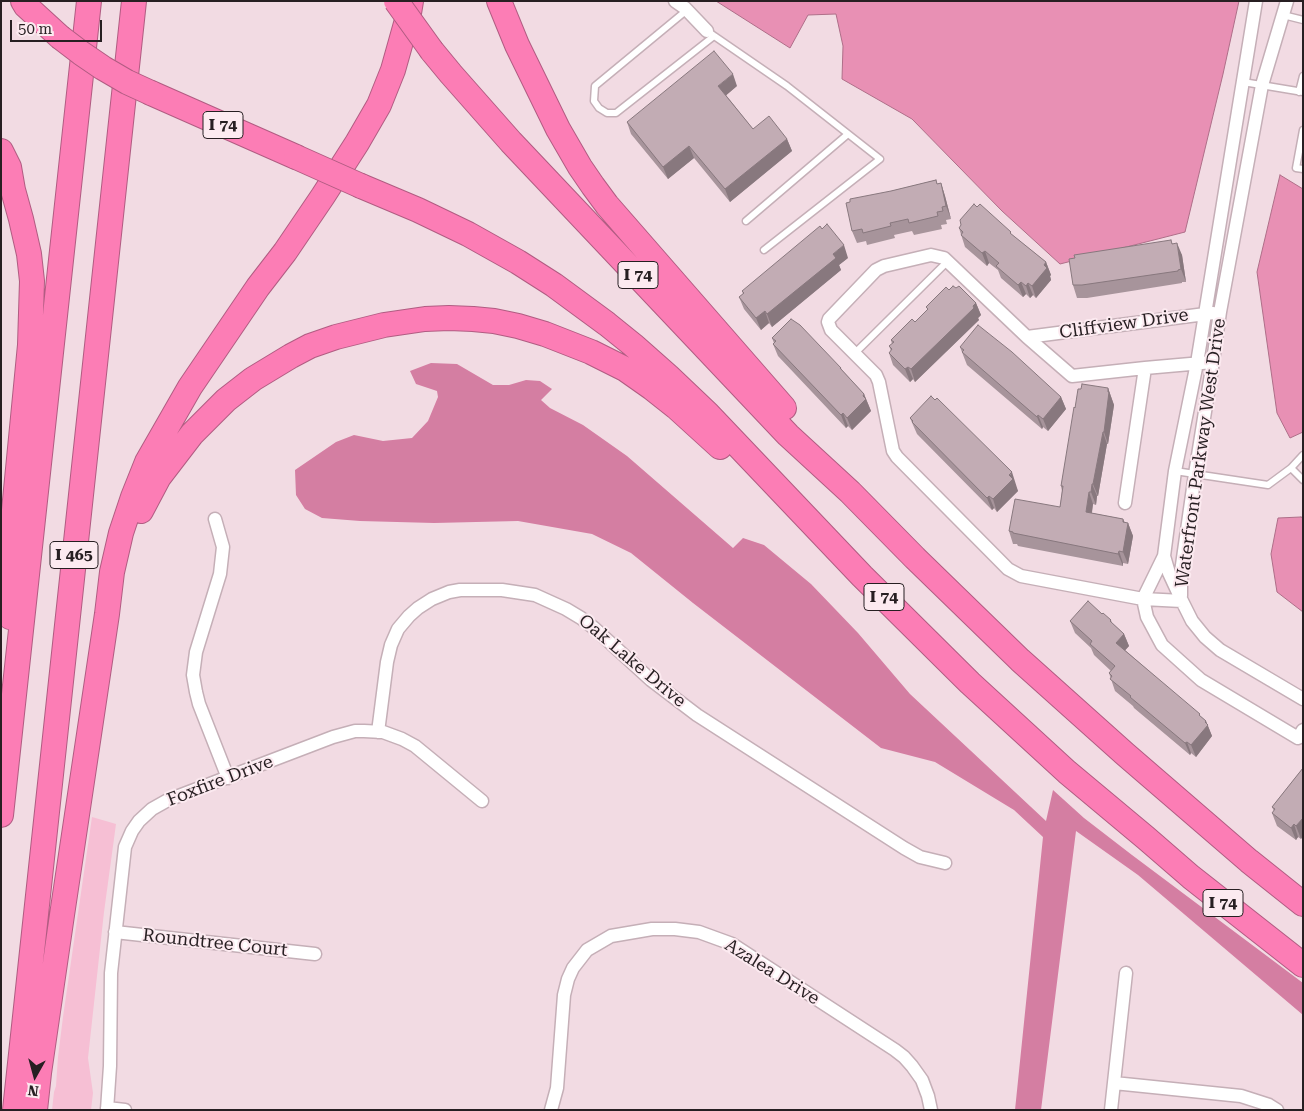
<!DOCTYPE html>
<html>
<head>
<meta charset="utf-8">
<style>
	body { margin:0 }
	#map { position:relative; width:1304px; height:1111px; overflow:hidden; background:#f2dbe3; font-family:"Roboto Serif",serif }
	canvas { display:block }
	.frame { position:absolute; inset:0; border:2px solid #271f22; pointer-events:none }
	.north { position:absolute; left:10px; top:1051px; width:50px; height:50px; -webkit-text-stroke:4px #fceaf0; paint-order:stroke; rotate:187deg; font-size:14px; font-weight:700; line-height:20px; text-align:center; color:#271f22 }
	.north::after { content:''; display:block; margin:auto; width:18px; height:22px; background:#271f22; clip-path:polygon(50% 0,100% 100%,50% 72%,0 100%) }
	.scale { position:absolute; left:10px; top:20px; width:92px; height:22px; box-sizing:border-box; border:2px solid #271f22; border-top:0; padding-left:6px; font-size:15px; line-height:18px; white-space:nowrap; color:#271f22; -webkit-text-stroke:4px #fceaf0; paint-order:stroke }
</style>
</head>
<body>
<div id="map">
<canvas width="1304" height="1111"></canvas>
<div class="frame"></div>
<div class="north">N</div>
<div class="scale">50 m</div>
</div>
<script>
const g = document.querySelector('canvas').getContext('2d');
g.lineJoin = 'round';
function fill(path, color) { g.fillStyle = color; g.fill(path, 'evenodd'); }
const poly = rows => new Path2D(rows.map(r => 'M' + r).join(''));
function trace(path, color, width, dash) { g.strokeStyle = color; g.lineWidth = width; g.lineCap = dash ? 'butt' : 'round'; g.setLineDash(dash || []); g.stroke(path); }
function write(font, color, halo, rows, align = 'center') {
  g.font = font + ' "Roboto Serif",serif'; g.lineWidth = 4; g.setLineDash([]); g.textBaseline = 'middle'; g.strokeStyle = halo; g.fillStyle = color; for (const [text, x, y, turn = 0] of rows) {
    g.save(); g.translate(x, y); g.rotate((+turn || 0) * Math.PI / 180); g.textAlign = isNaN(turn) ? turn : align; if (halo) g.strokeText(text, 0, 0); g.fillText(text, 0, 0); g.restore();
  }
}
fill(poly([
	[92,817,116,824,104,912,88,1058,93,1093,91,1110,52,1110,54,1092,56,1086,58,1057,63,1017]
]), '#f6bfd4');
fill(poly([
	[431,363,457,364,493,385,509,385,526,380,540,381,552,389,541,400,550,408,583,425,627,456,733,548,743,538,764,545,811,584,858,633,910,694,1046,821,1053,790,1084,818,1132,855,1303,983,1303,1015,1138,875,1076,831,1041,1110,1015,1110,1043,837,1014,810,935,762,881,748,693,603,631,553,592,534,518,521,434,523,360,521,322,518,305,509,296,495,295,470,336,442,354,435,383,441,412,438,428,421,438,397,437,391,416,384,410,371]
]), '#d47ea2');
const water = poly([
	[716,1,1239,1,1223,74,1185,232,1060,264,1002,211,912,119,842,79,843,46,836,14,808,15,790,48,716,1],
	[1280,175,1303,189,1303,432,1290,438,1277,413,1257,272,1280,175],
	[1301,517,1303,518,1303,612,1277,592,1271,554,1278,518,1301,517]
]);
fill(water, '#e890b4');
trace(water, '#ae6e88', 1);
const lane = poly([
	[687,10,595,86,594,101,599,108,607,113,616,113,714,36],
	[1283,15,1303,20],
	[707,31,787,86,880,159,764,250],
	[1243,82,1303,92],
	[1299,92,1303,76],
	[1303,130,1296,168,1303,169],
	[746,221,848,134],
	[854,354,948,261],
	[1291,468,1303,480],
	[1175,471,1268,485,1291,468,1303,455]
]);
const street = poly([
	[675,1,685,8,707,31],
	[1256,1,1197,363,1175,471,1164,556,1169,573,1182,601,1192,621,1205,637,1220,650,1303,699],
	[1027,337,1213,313],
	[1125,503,1145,368],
	[215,519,223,547,220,574,196,652,193,675,196,692,199,704,228,778],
	[1164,556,1143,599,1147,617,1162,645,1201,680,1298,738,1303,730],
	[1181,596,1181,572,1195,474,1212,368,1220,312,1262,85,1287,1],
	[1182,601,1143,599,1021,576,1008,569,897,457,893,451,879,382,876,375,831,330,828,322,829,319,876,270,884,266,931,255,944,258,1027,337,1072,376,1145,368,1213,362],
	[378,732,387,662,391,645,398,629,409,616,418,608,432,599,449,592,460,590,502,590,535,595,566,609,581,618,594,628,651,680,697,715,904,848,920,857,945,863],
	[115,932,315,954],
	[1114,1083,1241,1096,1269,1105,1277,1110],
	[107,1108,125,1110],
	[107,1110,110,1066,111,973,125,847,132,831,139,821,152,809,168,800,333,737,355,731,364,731,383,732,402,739,415,746,482,801],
	[551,1110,557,1088,564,995,568,979,573,968,587,950,611,936,652,929,675,929,699,932,732,944,895,1050,904,1057,912,1066,922,1080,928,1096,931,1110],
	[1111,1110,1126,973]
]);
const highway = poly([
	[23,1,26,6,60,37],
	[499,1,517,45,558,129,580,167,593,186,607,205,784,408],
	[432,51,451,74,511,142,788,435,850,492,915,558,1020,660,1125,754,1249,861,1303,904],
	[151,93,296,157],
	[1,151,9,167,13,190,21,219,29,254,32,281,30,345,9,562,10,617],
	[361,186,418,210,468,234,518,262,554,285,607,324,633,345,668,376,708,414,862,576,970,683,1067,772,1146,838,1191,877,1303,965],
	[141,511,159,477,192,434,226,400,253,379,291,356,310,346,336,337,384,325,425,319,449,318,473,319,494,321,518,326,545,334,591,352,625,369,652,388,676,407,720,447],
	[1,815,89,1],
	[15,1110,134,1],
	[35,1110,39,1073,62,915,107,614,112,572,121,533,133,497,147,462,190,387,258,287,285,252,323,196,357,143,379,105,393,70,409,13,411,1]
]);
trace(lane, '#c5afb7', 9);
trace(street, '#c5afb7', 15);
trace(highway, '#b15c82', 26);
trace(lane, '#fff', 6);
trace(street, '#fff', 12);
trace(highway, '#fc7db5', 24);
const highwayBridge = poly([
	[396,1,432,51],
	[60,37,81,53,103,68,127,82,151,93],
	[296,157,361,186]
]);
trace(highwayBridge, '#b15c82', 26, []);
trace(highwayBridge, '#fc7db5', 24);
fill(poly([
	[737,86,726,95,753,129,787,139,792,151,730,202,694,158,668,179,631,134,627,122],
	[936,180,937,184,941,183,945,196,951,219,946,220,947,224,941,225,942,229,914,235,912,231,894,235,895,238,867,245,866,241,857,243,852,231,891,191],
	[959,228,1011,234,1046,262,1051,275,1050,276,1051,280,1036,298,1033,295,1030,298,1026,294,1023,297,1001,278,998,270,989,263,987,266,965,247],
	[1172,243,1182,255,1186,282,1182,282,1182,283,1087,298,1077,298,1073,285],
	[848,258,839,265,841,270,772,327,769,323,761,330,744,309,739,297,743,294,742,291],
	[956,288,976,303,981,315,978,318,979,320,915,382,913,379,910,382,893,365,889,353,891,351,889,346,892,344,891,340,915,322,928,310,926,307],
	[772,338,841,368,842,370,864,394,871,411,852,430,848,426,846,428,778,356,773,344,774,343],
	[960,347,1061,397,1066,409,1048,431,1043,427,1042,429,967,365],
	[1108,388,1114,405,1108,444,1107,444,1098,496,1097,496,1096,505,1093,504,1092,513,1123,519,1125,523,1128,523,1133,536,1128,564,1123,563,1123,566,1018,546,1017,544,1013,544,1009,531,1060,507,1062,491,1061,486,1075,408,1081,389],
	[910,418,1016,485,1015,485,1018,491,997,512,994,508,992,510,917,434],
	[1102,614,1111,620,1112,623,1124,634,1129,646,1125,650,1206,721,1212,736,1196,757,1191,753,1190,755,1134,708,1133,706,1115,691,1109,673,1111,671,1094,655,1091,648,1075,633,1070,621],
	[1303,768,1303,836,1301,839,1298,837,1296,840,1277,826,1272,813,1274,811,1272,807]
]), '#a7949b');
fill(poly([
	[733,74,737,86,723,98,718,86],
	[787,139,792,151,730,202,725,189],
	[689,146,694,158,668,179,663,167],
	[941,183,945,196,951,219,946,206],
	[1177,243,1182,255,1186,282,1181,269],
	[844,245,848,258,839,265,841,270,772,327,767,314,833,254],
	[985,251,989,263,987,266,982,253],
	[1046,262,1051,275,1050,276,1051,280,1036,298,1032,286],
	[1021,282,1026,294,1023,297,1018,285],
	[1028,283,1033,295,1030,298,1026,286],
	[976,303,981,315,978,318,979,320,915,382,911,369],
	[765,311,769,323,761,330,756,318],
	[908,367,913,379,910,382,905,369],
	[1108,388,1114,405,1108,444,1104,432],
	[864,394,871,411,852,430,847,418],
	[1061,397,1066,409,1048,431,1043,419],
	[843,413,848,426,846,428,841,415],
	[1038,415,1043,427,1042,429,1037,417],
	[1103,432,1107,444,1098,496,1093,484],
	[1012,472,1018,491,997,512,993,499],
	[1092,484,1097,496,1096,505,1091,492],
	[1089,492,1093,504,1090,524,1086,512],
	[989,496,994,508,992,510,987,498],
	[1123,519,1127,529,1128,523,1133,536,1128,564,1123,552],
	[1119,551,1123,563,1123,566,1118,554],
	[1124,634,1129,646,1121,655,1116,643],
	[1206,721,1212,736,1196,757,1191,745],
	[1187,742,1191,753,1190,755,1185,743],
	[1303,818,1303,836,1301,839,1296,826],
	[1294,824,1298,837,1296,840,1291,828]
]), '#88787e');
const building = poly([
	[714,51,733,74,718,86,753,129,769,116,787,139,725,189,689,146,663,167,627,122,714,51],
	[936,180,937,184,941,183,946,206,942,207,943,211,937,212,938,216,909,223,908,219,890,223,891,226,863,233,862,229,852,231,846,203,850,202,850,199,891,191,936,180],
	[974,204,977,207,980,204,1011,232,1010,233,1046,262,1044,265,1047,268,1032,286,1028,283,1026,286,1021,282,1018,285,996,266,999,263,985,251,982,253,961,235,963,232,959,228,961,225,960,220,974,204],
	[827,224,844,245,833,254,836,258,767,314,765,311,756,318,739,297,744,293,742,291,820,226,822,229,827,224],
	[1171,240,1172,244,1177,243,1181,269,1178,270,1178,271,1082,285,1073,285,1069,259,1075,258,1074,255,1171,240],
	[953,286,956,288,959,286,976,303,973,306,974,308,911,369,908,367,905,369,889,353,892,349,889,346,894,342,891,340,912,319,915,322,928,309,926,307,946,287,949,290,953,286],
	[791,319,800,325,841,368,840,368,864,394,863,396,866,399,847,418,843,413,841,415,773,344,776,341,772,338,791,319],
	[978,325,1012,352,1061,397,1043,419,1038,415,1037,417,962,352,964,350,960,347,978,325],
	[1082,384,1108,388,1108,392,1109,392,1104,432,1103,432,1093,484,1092,484,1091,492,1089,492,1086,512,1123,519,1123,522,1128,523,1123,552,1119,551,1118,554,1013,533,1013,532,1009,531,1015,499,1060,507,1063,486,1061,486,1074,407,1075,408,1078,389,1081,389,1082,384],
	[931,396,935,400,937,398,1012,472,1009,475,1013,479,993,499,989,496,987,498,912,422,913,421,910,418,931,396],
	[1088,601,1102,614,1103,613,1111,620,1110,621,1124,634,1116,643,1200,714,1199,715,1206,721,1205,722,1208,725,1191,745,1187,742,1185,743,1130,697,1131,696,1110,679,1112,676,1109,673,1115,666,1090,644,1092,641,1070,621,1088,601],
	[1303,768,1303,818,1296,826,1294,824,1291,828,1272,813,1275,809,1272,807,1303,768]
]);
fill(building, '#c2acb4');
trace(building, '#88787e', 1);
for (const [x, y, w] of [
	[223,125,40],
	[638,275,40],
	[74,555,48],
	[884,597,40],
	[1223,903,40]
]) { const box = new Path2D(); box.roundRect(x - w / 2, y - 13.5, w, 27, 4); g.fillStyle = '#fceaf0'; g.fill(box); trace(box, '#271f22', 1); }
write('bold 16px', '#271f22', null, [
	["I 74",223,125],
	["I 74",638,275],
	["I 465",74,555],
	["I 74",884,597],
	["I 74",1223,903]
]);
write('18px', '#271f22', '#fceaf0', [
	["Cliffview Drive",1124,324,-8],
	["Waterfront Parkway West Drive",1201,453,-82],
	["Oak Lake Drive",632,661,40],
	["Foxfire Drive",220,781,-21],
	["Roundtree Court",215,943,6],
	["Azalea Drive",772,972,32]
]);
</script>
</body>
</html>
